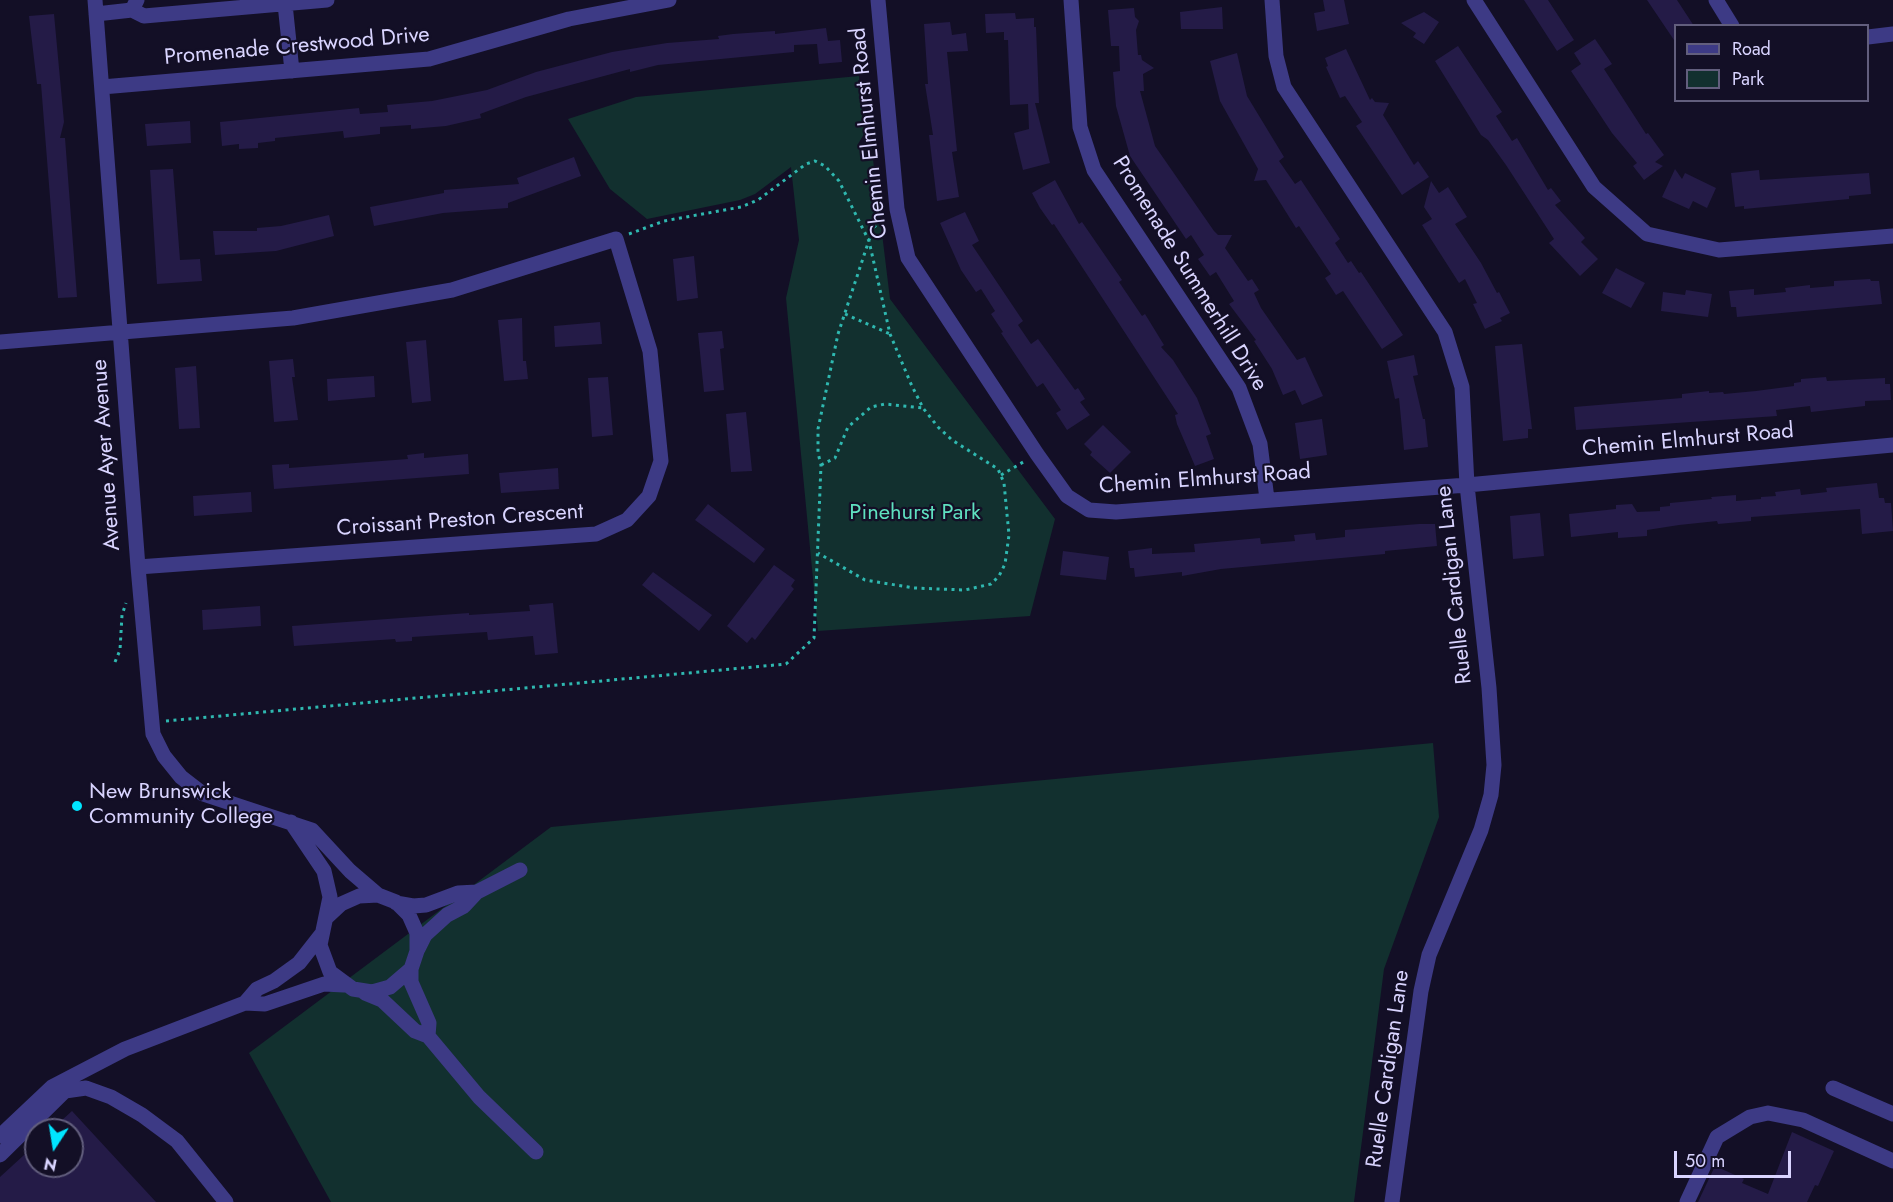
<!DOCTYPE html>
<html>
<head>
<meta charset="utf-8">
<style>
	body { margin:0 }
	#map { position:relative; width:1893px; height:1202px; overflow:hidden; background:#130f26; font-family:Jost,sans-serif }
	canvas { display:block }
	.legend { position:absolute; left:1674px; top:24px; width:195px; height:78px; box-sizing:border-box; background:#130f26; border:2px solid #625e7d; margin:0; padding:8px 10px; list-style:none; font-size:18px; color:#d9d4ff }
	.legend li { display:flex; align-items:center; gap:12px; height:30px }
	.legend b { width:30px; border:2px solid #625e7d }
	.north { position:absolute; left:24px; top:1118px; width:60px; height:60px; box-sizing:border-box; background:#130f26; border:2px solid #625e7d; border-radius:50%; rotate:192deg; font-size:16px; font-weight:700; line-height:24px; text-align:center; color:#d9d4ff }
	.north::after { content:''; display:block; margin:auto; width:21px; height:27px; background:#00e5ff; clip-path:polygon(50% 0,100% 100%,50% 72%,0 100%) }
	.scale { position:absolute; left:1674px; top:1151px; width:117px; height:27px; box-sizing:border-box; border:3px solid #d9d4ff; border-top:0; padding-left:8px; font-size:18px; line-height:21px; white-space:nowrap; color:#d9d4ff; -webkit-text-stroke:4px #130f26; paint-order:stroke }
</style>
</head>
<body>
<div id="map">
<canvas width="1893" height="1202"></canvas>
<ul class="legend">
<li><b style="height:8px;background:#3d3a85"></b>Road</li>
<li><b style="height:16px;background:#12302f"></b>Park</li>
</ul>
<div class="north">N</div>
<div class="scale">50 m</div>
</div>
<script>
const g = document.querySelector('canvas').getContext('2d');
g.lineJoin = 'round';
function fill(path, color) { g.fillStyle = color; g.fill(path, 'evenodd'); }
const poly = rows => new Path2D(rows.map(r => 'M' + r).join(''));
function trace(path, color, width, dash) { g.strokeStyle = color; g.lineWidth = width; g.lineCap = dash ? 'butt' : 'round'; g.setLineDash(dash || []); g.stroke(path); }
function write(font, color, halo, rows, align = 'center') {
  g.font = font + ' Jost,sans-serif'; g.lineWidth = 4.5; g.setLineDash([]); g.textBaseline = 'middle'; g.strokeStyle = halo; g.fillStyle = color; for (const [text, x, y, turn = 0] of rows) {
    g.save(); g.translate(x, y); g.rotate((+turn || 0) * Math.PI / 180); g.textAlign = isNaN(turn) ? turn : align; if (halo) g.strokeText(text, 0, 0); g.fillText(text, 0, 0); g.restore();
  }
}
fill(poly([
	[859,76,864,134,858,144,871,143,890,299,1055,519,1030,616,818,631,786,298,799,240,791,167,755,194,740,200,647,219,610,189,568,119,636,97],
	[1433,743,1439,817,1384,969,1354,1202,331,1202,249,1053,551,827]
]), '#12302f');
fill(poly([
	[1323,0,1344,0,1349,24,1317,31,1314,13,1325,11],
	[1524,0,1548,0,1574,40,1557,51],
	[1647,0,1677,0,1694,26,1676,26,1676,43],
	[1222,7,1223,29,1181,29,1180,12],
	[1134,8,1135,17,1139,21,1136,30,1138,55,1141,55,1142,60,1154,68,1143,74,1144,91,1140,91,1155,146,1214,231,1218,235,1232,235,1225,248,1248,281,1252,279,1259,290,1254,293,1261,308,1297,360,1305,357,1323,396,1302,405,1295,390,1283,395,1272,369,1254,341,1256,340,1229,304,1234,301,1216,272,1210,276,1198,259,1204,255,1191,235,1186,239,1130,156,1116,106,1113,72,1120,71,1119,46,1111,46,1108,10],
	[1424,12,1439,22,1424,44,1413,37,1416,33,1401,23],
	[1015,13,1016,19,1034,18,1034,27,1036,27,1039,103,1035,103,1050,163,1023,170,1014,133,1029,129,1028,104,1010,105,1008,40,1004,40,1004,32,986,33,985,14],
	[54,14,64,122,60,138,65,138,77,297,58,298,41,84,37,84,29,16],
	[950,22,952,35,966,33,968,51,947,52,957,151,952,152,959,197,937,201,929,135,933,135,925,84,928,84,924,24],
	[826,28,828,41,840,40,842,62,819,64,817,44,794,45,794,52,658,65,630,72,630,69,526,97,480,114,481,118,446,126,411,129,411,125,380,127,380,134,344,138,343,131,275,138,275,141,258,143,258,148,239,149,239,144,222,146,220,122,359,108,360,114,388,112,387,105,432,101,487,90,536,72,612,52,667,43,719,39,718,36,733,34,775,31,775,34],
	[1595,39,1612,64,1604,69,1646,134,1648,133,1664,155,1655,162,1663,166,1644,180,1633,166,1637,163,1612,133,1571,71,1581,64,1574,53],
	[1458,46,1502,112,1496,116,1512,141,1517,138,1548,190,1551,188,1561,201,1555,205,1585,238,1581,242,1598,259,1580,276,1549,243,1554,239,1506,165,1488,140,1481,135,1435,61],
	[1346,49,1370,100,1372,98,1375,102,1389,103,1383,115,1414,165,1418,161,1429,177,1402,195,1356,126,1362,122,1345,96,1340,98,1326,67,1328,66,1325,58],
	[1237,53,1247,96,1284,157,1279,161,1295,184,1301,180,1340,239,1335,243,1348,263,1351,261,1359,273,1361,272,1403,335,1382,349,1343,291,1336,295,1325,278,1331,274,1299,226,1296,228,1266,180,1254,181,1258,169,1220,101,1210,61],
	[190,121,191,143,147,146,145,124],
	[574,157,581,176,508,203,508,208,443,213,374,226,370,207,444,193,444,190,519,184,517,178],
	[173,169,180,260,200,259,202,281,157,284,150,170],
	[1675,169,1682,179,1685,173,1716,188,1707,208,1693,201,1689,209,1662,197],
	[1759,170,1760,180,1869,173,1871,194,1849,196,1849,199,1744,209,1744,206,1735,207,1731,173],
	[1055,180,1079,224,1082,222,1113,267,1122,280,1119,282,1142,316,1145,314,1164,345,1161,347,1173,360,1197,398,1211,434,1206,436,1214,459,1195,466,1177,424,1175,415,1178,414,1054,224,1052,225,1040,208,1032,193],
	[1431,181,1439,193,1448,187,1467,217,1455,224,1481,263,1497,293,1499,292,1510,313,1500,318,1502,321,1485,329,1473,304,1477,303,1465,279,1459,283,1422,225,1432,219,1424,207],
	[965,212,979,241,972,245,1023,321,1018,325,1031,344,1038,339,1075,390,1078,388,1085,399,1080,402,1090,415,1067,430,1056,413,1061,410,1043,383,1037,387,1001,333,1003,332,991,314,995,311,981,289,976,292,961,270,940,223],
	[329,215,334,236,276,251,215,255,213,231,257,231,257,228,281,226],
	[694,256,698,298,677,301,673,259],
	[1616,268,1645,283,1631,308,1602,293],
	[1870,279,1871,281,1879,281,1882,304,1737,317,1736,307,1731,307,1729,291,1754,289,1754,295,1786,292,1785,288,1810,285,1810,288,1834,286,1834,281],
	[1686,290,1712,294,1708,317,1661,311,1663,292,1685,295],
	[522,318,523,361,526,361,528,379,504,381,498,320],
	[600,322,602,344,555,347,554,326],
	[722,331,724,348,720,349,724,390,704,392,698,333],
	[426,340,431,401,412,403,406,342],
	[1522,344,1532,429,1528,429,1528,438,1503,441,1495,346],
	[1414,355,1418,375,1413,376,1423,419,1425,419,1428,447,1404,450,1399,398,1395,399,1387,361],
	[293,359,295,377,292,377,298,420,274,422,269,361],
	[196,366,200,428,179,429,175,368],
	[374,376,375,397,328,401,327,379],
	[608,377,613,435,592,437,588,378],
	[1826,377,1827,381,1885,378,1885,384,1890,384,1891,400,1865,401,1865,406,1811,412,1810,406,1776,410,1777,416,1576,430,1574,407,1682,398,1682,394,1709,391,1709,393,1723,392,1724,394,1756,391,1794,386,1794,383,1801,382,1801,379],
	[746,412,752,471,731,472,726,414],
	[1322,419,1327,455,1300,459,1295,423],
	[1103,425,1131,452,1110,473,1090,455,1092,452,1084,444],
	[424,453,424,458,468,454,469,474,274,489,272,465,289,464,289,468,408,459,407,455],
	[558,468,559,489,501,493,499,473],
	[1877,483,1879,498,1884,498,1885,503,1891,503,1893,531,1862,534,1860,509,1751,517,1751,521,1718,524,1717,521,1679,525,1647,530,1647,536,1618,538,1618,532,1571,537,1569,514,1616,509,1616,505,1632,504,1637,512,1660,511,1660,507,1670,506,1670,503,1712,499,1711,497,1736,495,1736,501,1761,499,1761,497,1776,496,1775,492,1800,489,1801,495,1827,492,1826,488],
	[251,492,252,512,194,516,193,496],
	[708,504,765,549,754,563,695,520],
	[1540,513,1544,556,1513,559,1510,516],
	[1419,524,1435,524,1437,546,1385,551,1385,554,1221,569,1182,576,1182,572,1135,577,1134,568,1130,568,1128,551,1152,548,1152,554,1195,552,1194,544,1260,538,1261,544,1295,541,1294,535,1315,533,1316,540,1345,537,1345,530],
	[1063,551,1109,557,1106,580,1060,575],
	[774,565,795,580,791,586,794,589,755,640,752,637,747,643,727,626],
	[653,572,712,615,699,631,642,585],
	[553,603,558,653,535,655,533,636,488,640,487,632,412,637,412,641,396,642,395,639,294,646,292,626,469,613,469,615,530,611,529,605],
	[260,606,261,626,203,630,202,610],
	[72,1111,156,1202,0,1202,0,1177,36,1144,36,1166,72,1166,72,1130,51,1130],
	[1792,1132,1834,1151,1818,1186,1815,1185,1807,1202,1698,1202,1715,1166,1744,1179,1742,1183,1768,1194]
]), '#241b47');
trace(poly([
	[629,234,664,221,741,207,758,200,806,164,815,161,825,166,839,181,869,241,890,334,911,384,923,408,938,427,952,440,998,469,1004,483,1009,535,1005,564,999,576,991,584,965,590,914,588,865,580,818,553],
	[845,314,890,334],
	[821,465,835,458,848,427,871,407,885,404,923,408],
	[1001,475,1025,461],
	[115,662,120,650,122,615,126,603],
	[166,721,786,664,814,638,821,465,818,453,818,429,838,334,873,228,885,218]
]), '#2fb8b0', 3, [3, 4.5]);
trace(poly([
	[95,0,138,567,153,734,164,756,181,777,203,794,312,830,350,871,378,895],
	[878,0,897,209,908,258,1037,454,1067,496,1089,510,1116,512,1467,485,1893,445],
	[1071,0,1080,127,1094,170,1239,388,1260,444,1267,499],
	[1272,0,1276,56,1284,87,1445,332,1462,387,1467,485,1489,688,1494,765,1491,795,1481,830,1429,955,1421,991,1392,1202],
	[1474,0,1594,187,1647,234,1719,250,1893,236],
	[1716,0,1732,26],
	[285,4,292,71],
	[132,10,144,16,327,0],
	[96,14,132,10,137,0],
	[1868,37,1893,34],
	[102,87,429,59,569,19,669,0],
	[0,342,293,318,452,290,616,239,650,351,661,461,649,496,627,520,596,534,138,567],
	[291,822,324,871,330,897,320,945,330,972,353,989,372,992,390,987,411,969,417,951,417,933,409,915,396,902,378,895,359,896,341,904,327,917],
	[396,903,413,906,426,905,458,893,477,892],
	[418,949,425,935,447,915,464,906,477,892,520,870],
	[411,969,411,982,429,1023,428,1036],
	[365,993,382,1000,415,1031,428,1036,479,1097,536,1152],
	[245,1003,257,989,274,981,299,963,321,935],
	[1833,1088,1893,1114],
	[0,1136,52,1087,125,1049,245,1003,265,1004,324,984,344,985],
	[0,1155,65,1091,86,1088,111,1097,142,1115,177,1141,226,1202],
	[1687,1202,1717,1137,1750,1117,1768,1113,1803,1120,1893,1161]
]), '#3d3a85', 15);
for (const [x, y, r, color] of [
	[77,806,6,"#00e5ff"]
]) { const dot = new Path2D(); dot.arc(x, y, r, 0, 2 * Math.PI); g.fillStyle = color; g.fill(dot); trace(dot, '#130f26', 2); }
write('22px', '#d9d4ff', '#130f26', [
	["Promenade Crestwood Drive",297,47,-5],
	["Chemin Elmhurst Road",870,133,-96],
	["Promenade Summerhill Drive",1189,274,58],
	["Chemin Elmhurst Road",1688,441,-5],
	["Avenue Ayer Avenue",107,455,-94],
	["Chemin Elmhurst Road",1205,480,-4],
	["Croissant Preston Crescent",460,521,-4],
	["Ruelle Cardigan Lane",1455,585,-96],
	["Ruelle Cardigan Lane",1389,1069,-82]
]);
write('22px', '#5fe0c0', '#130f26', [
	["Pinehurst Park",915,514]
]);
write('22px', '#d9d4ff', '#130f26', [
	["New Brunswick",89,793],
	["Community College",89,818]
], 'left');
</script>
</body>
</html>
